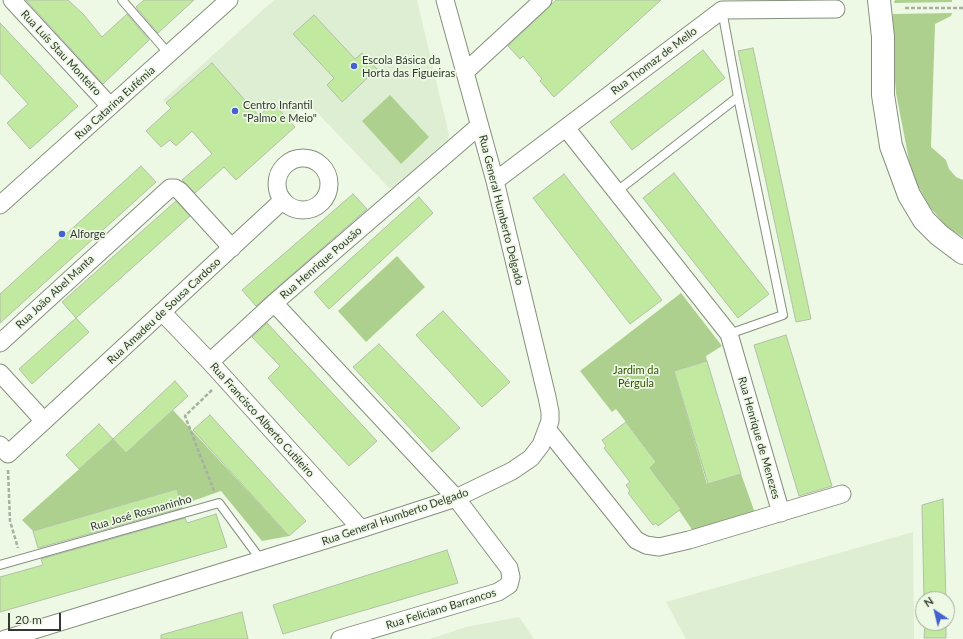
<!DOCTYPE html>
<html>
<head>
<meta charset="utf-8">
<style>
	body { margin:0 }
	#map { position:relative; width:963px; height:639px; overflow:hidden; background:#edf9e4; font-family:Lato,sans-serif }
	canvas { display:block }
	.north { position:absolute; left:915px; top:591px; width:40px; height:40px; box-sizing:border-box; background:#edf9e4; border:1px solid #a3ac9c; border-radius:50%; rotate:325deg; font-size:11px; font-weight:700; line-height:16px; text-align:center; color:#333830 }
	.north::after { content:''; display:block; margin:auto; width:14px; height:18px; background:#4461d4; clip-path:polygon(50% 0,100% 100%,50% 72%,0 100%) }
	.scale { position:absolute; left:8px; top:613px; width:53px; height:18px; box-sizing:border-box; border:2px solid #333830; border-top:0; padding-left:5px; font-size:12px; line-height:14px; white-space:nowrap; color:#333830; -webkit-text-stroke:3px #edf9e4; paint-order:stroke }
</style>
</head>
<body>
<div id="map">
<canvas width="963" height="639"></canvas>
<div class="north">N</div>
<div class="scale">20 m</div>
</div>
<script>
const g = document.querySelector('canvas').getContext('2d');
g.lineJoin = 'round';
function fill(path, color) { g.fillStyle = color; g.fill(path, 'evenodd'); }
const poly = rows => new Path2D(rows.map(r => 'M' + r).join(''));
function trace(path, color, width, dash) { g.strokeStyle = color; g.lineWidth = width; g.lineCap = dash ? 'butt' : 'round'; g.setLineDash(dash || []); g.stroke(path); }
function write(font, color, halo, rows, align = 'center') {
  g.font = font + ' Lato,sans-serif'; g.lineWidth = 3.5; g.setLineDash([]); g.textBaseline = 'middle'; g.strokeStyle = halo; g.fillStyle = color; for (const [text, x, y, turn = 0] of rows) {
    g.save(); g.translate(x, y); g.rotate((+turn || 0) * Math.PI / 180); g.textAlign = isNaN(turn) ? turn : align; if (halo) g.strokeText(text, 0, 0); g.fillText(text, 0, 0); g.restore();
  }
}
fill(poly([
	[274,0,417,0,449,135,448,139,394,187,389,188,307,102,288,119,295,127,236,180,163,100],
	[913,532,914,639,686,639,666,602],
	[519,617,534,639,430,639,466,627]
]), '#deeed3');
fill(poly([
	[895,0,952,0,952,2,894,3],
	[952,13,951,16,935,24,931,147,946,160,949,169,956,177,963,180,963,237,947,227,930,207,917,184,909,160,896,93,894,68,893,14],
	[390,95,429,137,401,164,362,121],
	[397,256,425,287,366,342,338,311],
	[681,293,722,346,706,356,707,361,674,371,707,484,741,474,755,513,693,531,650,468,656,462,616,409,612,412,580,371],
	[173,410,289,536,262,541,221,491,181,505,176,489,33,531,22,520,113,439,126,453]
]), '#add08f');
const building = poly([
	[26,0,68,0,84,15,102,37,127,14,149,40,103,84,26,0],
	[144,0,194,0,158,33,136,7,144,0],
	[556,0,661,0,554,97,540,81,542,79,523,56,520,59,508,46,556,0],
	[314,15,355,59,362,53,377,69,342,102,327,85,334,78,293,34,314,15],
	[0,23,78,106,30,149,7,123,28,104,0,73,0,23],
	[753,48,811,319,796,322,738,51,753,48],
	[703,50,725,78,632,150,610,122,703,50],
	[212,63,259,116,273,103,295,127,236,180,224,167,195,193,182,180,212,154,192,131,176,146,170,140,161,147,146,131,171,108,166,103,212,63],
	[141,166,156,182,0,323,0,294,141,166],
	[674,173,769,294,738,318,643,198,674,173],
	[564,174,662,300,630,324,533,198,564,174],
	[353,194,367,209,256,306,242,290,353,194],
	[419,197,433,213,329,309,314,292,419,197],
	[176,201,190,216,76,318,62,302,176,201],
	[443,311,510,382,482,407,416,335,443,311],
	[76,318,89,332,32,384,19,369,76,318],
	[267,323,377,441,349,466,268,378,280,366,252,337,267,323],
	[786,335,832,486,799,496,754,345,786,335],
	[379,344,460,428,432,452,353,367,379,344],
	[707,361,741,474,708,484,674,371,707,361],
	[175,381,188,396,126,453,113,439,175,381],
	[210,415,306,521,289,536,193,430,210,415],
	[626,422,656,462,650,468,681,509,658,526,656,523,653,525,628,493,630,491,626,485,630,482,604,448,606,446,602,440,626,422],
	[99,424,113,439,79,469,66,455,99,424],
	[177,489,182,508,38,548,33,531,177,489],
	[943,499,946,599,924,599,922,505,943,499],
	[216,514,227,547,0,612,0,577,43,565,41,559,185,518,187,523,216,514],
	[447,550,458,583,283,634,273,605,447,550],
	[242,612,248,639,161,639,161,635,242,612],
	[925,623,946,623,946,638,924,638,925,623]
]);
fill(building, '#c1e9a0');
trace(building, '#b4bfab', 1);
const lane = poly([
	[122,0,169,54],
	[722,10,738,97,783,315,729,334],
	[616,192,738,97],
	[0,565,219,503,261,560]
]);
const street = poly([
	[12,0,110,106],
	[465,72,543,0],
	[566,128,729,334,781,513],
	'277 184a26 26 0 1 1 52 0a26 26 0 1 1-52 0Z',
	[495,181,722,10,836,9],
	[0,205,229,0],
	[162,312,210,362,361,529],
	[0,343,170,188,175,188,180,191,232,248],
	[210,362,274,303],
	[0,373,44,421,8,454,0,445],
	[44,421,283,200],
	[547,429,636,540,646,545,659,547,689,540,842,494],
	[5,639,361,529,456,498,512,471,531,458,541,445,550,421,550,412,547,397,495,181,445,0],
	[340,639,498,592,509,585,511,577,509,568,456,498,274,303,479,126]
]);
const secondary = poly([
	[879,0,883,37,883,95,891,146,909,195,924,220,939,235,963,253]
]);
trace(lane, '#85907d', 10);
trace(street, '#85907d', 19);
trace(secondary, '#85907d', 24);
trace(poly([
	[905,8,963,8],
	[212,390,185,416,214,491],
	[8,470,10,521,18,548]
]), '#a8b1a1', 2.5, [4, 2]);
trace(lane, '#fff', 8);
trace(street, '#fff', 17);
trace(secondary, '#fff', 22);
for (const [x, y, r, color] of [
	[354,66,4,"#4461d4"],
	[235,111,4,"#4461d4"],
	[62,234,4,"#4461d4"]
]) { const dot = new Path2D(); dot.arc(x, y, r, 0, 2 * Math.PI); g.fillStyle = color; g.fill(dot); trace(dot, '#edf9e4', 1.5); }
write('11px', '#333830', '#edf9e4', [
	["Rua Luís Stau Monteiro",61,53,47],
	["Rua Thomaz de Mello",654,61,-37],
	["Rua Catarina Eufémia",115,103,-42],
	["Rua General Humberto Delgado",501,210,76],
	["Rua Henrique Pousão",321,263,-41],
	["Rua João Abel Manta",55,292,-43],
	["Rua Amadeu de Sousa Cardoso",164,311,-43],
	["Rua Francisco Alberto Cutileiro",262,420,48],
	["Rua Henrique de Menezes",759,438,74],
	["Rua José Rosmaninho",141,513,-16],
	["Rua General Humberto Delgado",395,517,-19],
	["Rua Feliciano Barrancos",441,609,-17]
]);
write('11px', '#333830', '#edf9e4', [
	["Escola Básica da",362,60],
	["Horta das Figueiras",362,73],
	["Centro Infantil",243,105],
	["\"Palmo e Meio\"",243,118],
	["Alforge",70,234]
], 'left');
write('11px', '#315203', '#edf9e4', [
	["Jardim da",636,370],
	["Pérgula",636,383]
]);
</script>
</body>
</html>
